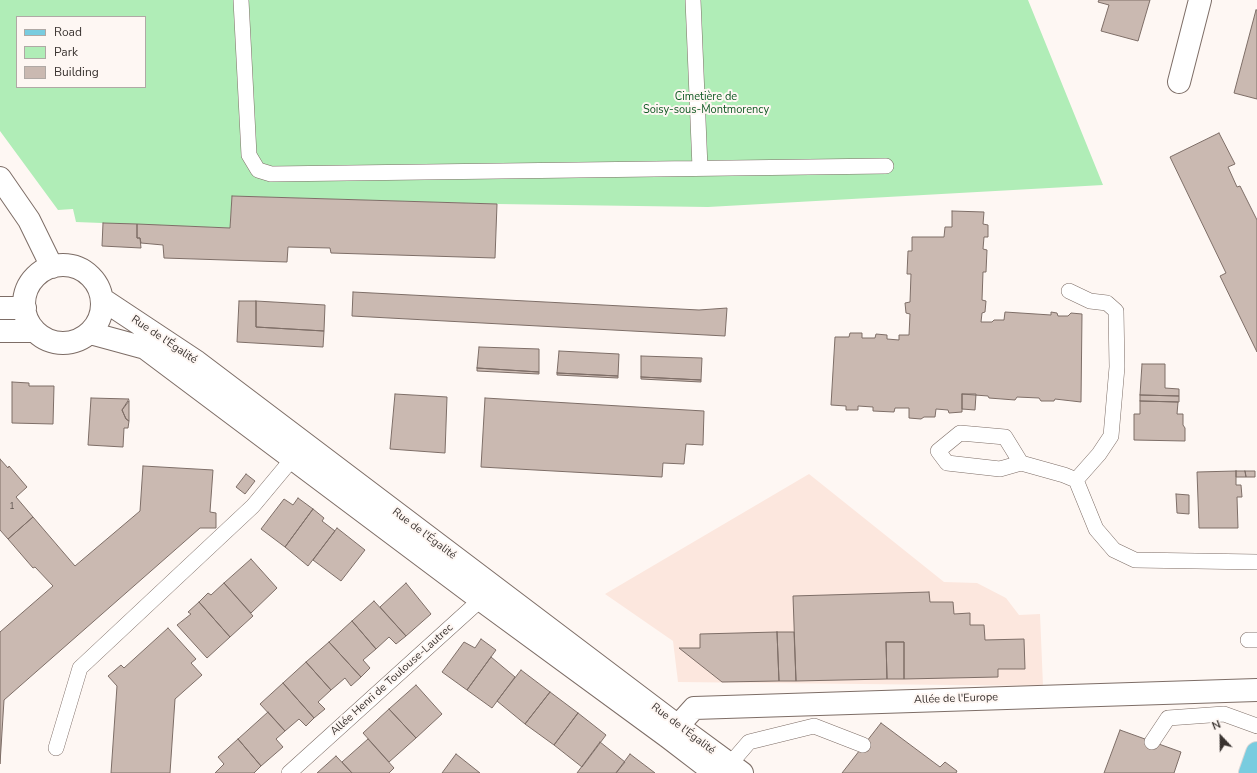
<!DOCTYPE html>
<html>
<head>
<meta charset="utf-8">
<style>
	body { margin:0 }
	#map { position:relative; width:1257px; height:773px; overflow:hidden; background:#fef7f3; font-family:"Nunito Sans",sans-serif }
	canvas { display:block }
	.legend { position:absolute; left:16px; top:16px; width:130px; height:72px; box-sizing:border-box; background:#fef7f3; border:1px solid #b0a9a5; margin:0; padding:5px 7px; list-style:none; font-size:12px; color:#3a3330 }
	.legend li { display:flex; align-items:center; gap:8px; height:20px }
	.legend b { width:20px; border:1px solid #b0a9a5 }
	.north { position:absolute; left:1201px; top:717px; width:40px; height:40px; -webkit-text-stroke:3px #fef7f3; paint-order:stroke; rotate:338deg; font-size:11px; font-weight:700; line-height:16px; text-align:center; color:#3a3330 }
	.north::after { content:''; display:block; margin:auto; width:14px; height:18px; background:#3a3330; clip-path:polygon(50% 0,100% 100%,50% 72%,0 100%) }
</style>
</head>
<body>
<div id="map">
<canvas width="1257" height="773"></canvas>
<ul class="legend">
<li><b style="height:5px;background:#79ccdf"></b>Road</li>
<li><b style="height:11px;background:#b0edb7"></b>Park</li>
<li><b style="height:11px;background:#cab9b1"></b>Building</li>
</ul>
<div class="north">N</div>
</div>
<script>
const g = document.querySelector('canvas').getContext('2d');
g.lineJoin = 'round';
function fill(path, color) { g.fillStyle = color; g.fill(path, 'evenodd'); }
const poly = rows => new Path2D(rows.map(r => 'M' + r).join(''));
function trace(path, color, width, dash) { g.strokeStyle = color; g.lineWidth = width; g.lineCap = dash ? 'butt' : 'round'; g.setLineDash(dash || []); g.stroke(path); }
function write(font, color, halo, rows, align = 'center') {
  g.font = font + ' "Nunito Sans",sans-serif'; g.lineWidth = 4; g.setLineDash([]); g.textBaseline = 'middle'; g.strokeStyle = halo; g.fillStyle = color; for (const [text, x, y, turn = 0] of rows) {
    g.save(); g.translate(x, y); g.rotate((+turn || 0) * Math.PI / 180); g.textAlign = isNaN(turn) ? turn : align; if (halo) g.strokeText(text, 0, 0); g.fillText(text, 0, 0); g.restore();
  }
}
fill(poly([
	[809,474,944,582,977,583,1006,598,1019,615,1040,614,1043,686,678,682,673,641,605,594]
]), '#fce7de');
fill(poly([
	[0,0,1028,0,1103,185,708,207,497,204,232,196,230,228,76,222,73,209,58,210,0,131],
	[17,17,145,17,145,87,17,87]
]), '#b0edb7');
const building = poly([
	[1099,0,1150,0,1138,41,1101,31,1109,5,1098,2,1099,0],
	[1256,10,1257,10,1257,99,1234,93,1256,10],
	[1219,133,1235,164,1228,167,1237,187,1240,186,1257,220,1257,352,1220,276,1226,273,1170,157,1219,133],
	[232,196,497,204,495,258,331,253,330,248,288,247,287,262,164,258,163,245,141,243,140,238,137,238,137,224,230,228,232,196],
	[952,211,984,212,983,224,988,225,988,237,984,237,983,249,987,250,986,272,983,272,982,300,986,301,985,312,982,313,981,322,992,322,994,320,1004,320,1005,312,1051,315,1051,312,1057,313,1058,316,1068,316,1071,313,1082,314,1081,402,1055,399,1054,401,1041,401,1039,398,1017,397,1015,400,989,398,988,396,962,394,962,412,949,413,948,410,936,409,935,417,924,417,921,419,909,418,909,408,895,408,894,412,873,411,873,407,858,406,858,410,846,410,846,406,831,405,835,337,849,337,850,333,862,333,862,338,875,338,876,334,887,335,887,339,899,340,899,335,909,335,910,314,906,313,905,303,910,302,911,274,907,274,908,251,912,251,912,237,944,237,945,227,952,227,952,211],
	[103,223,137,224,137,238,140,238,141,248,102,246,103,223],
	[353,292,699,310,727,308,725,336,352,316,353,292],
	[239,301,256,301,256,327,324,331,323,347,237,342,239,301],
	[256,301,325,305,324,331,256,327,256,301],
	[479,347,539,349,539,372,477,368,479,347],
	[559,351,619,354,618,376,557,373,559,351],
	[641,356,702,358,701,380,641,377,641,356],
	[1142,364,1165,364,1165,388,1179,389,1179,396,1140,395,1142,364],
	[477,368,539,372,539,374,477,371,477,368],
	[557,373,618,376,618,378,557,375,557,373],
	[641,377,701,380,701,382,641,379,641,377],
	[12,382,29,383,29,386,54,386,53,424,12,423,12,382],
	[395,394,447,397,445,453,390,449,395,394],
	[962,394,976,394,975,410,962,409,962,394],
	[1140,395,1179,396,1179,402,1140,401,1140,395],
	[91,398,129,399,122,410,126,419,129,421,128,428,124,428,123,447,88,445,91,398],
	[485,398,704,411,703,445,686,444,684,464,663,463,662,477,481,467,485,398],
	[129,401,129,421,126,419,122,410,129,401],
	[1140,401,1178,402,1177,414,1183,414,1183,425,1185,428,1185,441,1134,440,1134,414,1140,414,1140,401],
	[0,459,8,468,9,466,27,487,16,497,33,517,8,539,0,530,0,459],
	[143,466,213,470,210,512,216,513,216,528,200,528,4,700,0,764,0,632,53,586,35,567,33,568,8,539,33,517,75,566,140,511,143,466],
	[1236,471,1245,471,1246,477,1236,477,1236,471],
	[1236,471,1236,485,1241,485,1242,497,1237,497,1238,528,1199,528,1197,472,1236,471],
	[1245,471,1255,471,1255,477,1246,477,1245,471],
	[246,474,255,481,245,494,236,487,246,474],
	[1176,494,1189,495,1189,514,1177,513,1176,494],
	[298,498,313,509,285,547,261,529,284,499,293,505,298,498],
	[313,509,324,518,322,521,335,531,308,566,285,547,313,509],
	[337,528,365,550,341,581,313,560,337,528],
	[251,559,277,588,251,613,224,583,251,559],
	[224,583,253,616,230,637,199,602,208,593,211,595,224,583],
	[406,583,431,614,406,636,380,607,406,583],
	[929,592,930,602,953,602,954,614,970,613,970,625,984,625,985,640,1024,639,1025,669,998,669,998,677,904,679,904,642,886,642,887,679,796,681,793,596,929,592],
	[374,601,406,636,396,644,389,637,376,649,352,621,374,601],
	[199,602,230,637,207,658,177,625,191,614,188,612,199,602],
	[352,621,376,649,363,660,370,668,361,677,329,642,352,621],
	[168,628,196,659,191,663,202,675,175,699,170,773,111,773,117,686,108,676,121,665,124,668,168,628],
	[777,632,794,632,796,681,779,681,777,632],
	[777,632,779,681,722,682,679,648,700,648,700,634,777,632],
	[481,639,496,650,467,690,442,672,464,642,475,648,481,639],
	[329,642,361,677,351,686,345,678,331,690,306,662,329,642],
	[886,642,904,642,904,679,887,679,886,642],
	[491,657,515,677,492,708,467,690,491,657],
	[306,662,331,690,318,702,325,709,314,718,283,683,306,662],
	[521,670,550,692,525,724,497,701,521,670],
	[283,683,314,718,306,726,299,719,285,731,260,704,283,683],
	[416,685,442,714,416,738,389,709,416,685],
	[550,692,578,713,554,745,525,724,550,692],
	[389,709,416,738,389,762,363,733,389,709],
	[268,712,285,731,276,739,283,747,261,766,238,739,268,712],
	[578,713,606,735,582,767,554,745,578,713],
	[881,723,940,767,945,762,957,771,956,773,842,773,881,723],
	[1120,730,1181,752,1174,773,1104,773,1120,730],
	[238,739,261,766,254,773,215,773,224,764,218,757,238,739],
	[368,739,394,768,389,773,352,773,342,762,368,739],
	[600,742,625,762,616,773,577,773,600,742],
	[456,754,480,773,442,773,456,754],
	[630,754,655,773,616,773,630,754],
	[336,756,352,773,317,773,336,756]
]);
fill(building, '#cab9b1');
trace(building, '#7e6e67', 1);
const lane = poly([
	[241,0,249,155,258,170,271,174,886,166],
	[693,0,700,168],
	[1069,291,1090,301,1107,303,1116,311,1117,367,1111,436,1099,454,1076,480],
	[1021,463,1005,437,960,433,938,451,947,463,1000,469,1021,463,1064,475,1076,480,1096,529,1114,550,1135,560,1257,562],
	[1248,640,1257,640],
	[1152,742,1168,718,1224,714,1257,726],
	[56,748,80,668,253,506,298,452],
	[730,764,749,742,814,726,863,745],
	[289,773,488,593]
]);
const street = poly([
	[1179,82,1200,0],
	[0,178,29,220,52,267],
	'24 304a39 39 0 1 1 78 0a39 39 0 1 1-78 0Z',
	[102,299,197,362,678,726,742,773],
	[0,308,25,308],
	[0,331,34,331],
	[90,333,145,348,481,600,668,737,715,773],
	[668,737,694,708,1257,690]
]);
const primary = poly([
	[1250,773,1257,753]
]);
trace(lane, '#7d6d66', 16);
trace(street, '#7d6d66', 24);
trace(primary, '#d8d6d6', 24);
trace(lane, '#fff', 15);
trace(street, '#fff', 22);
trace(primary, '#79ccdf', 22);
write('9px', '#5e5450', null, [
	["1",12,507]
]);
write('11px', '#125a25', '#fef7f3', [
	["Cimetière de",706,97],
	["Soisy-sous-Montmorency",706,110]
]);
write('11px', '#3a3330', '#fef7f3', [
	["Rue de l'Égalité",164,340,34],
	["Rue de l'Égalité",424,534,37],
	["Allée Henri de Toulouse-Lautrec",392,680,-42],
	["Allée de l'Europe",956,699,-2],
	["Rue de l'Égalité",683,729,37]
]);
</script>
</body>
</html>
